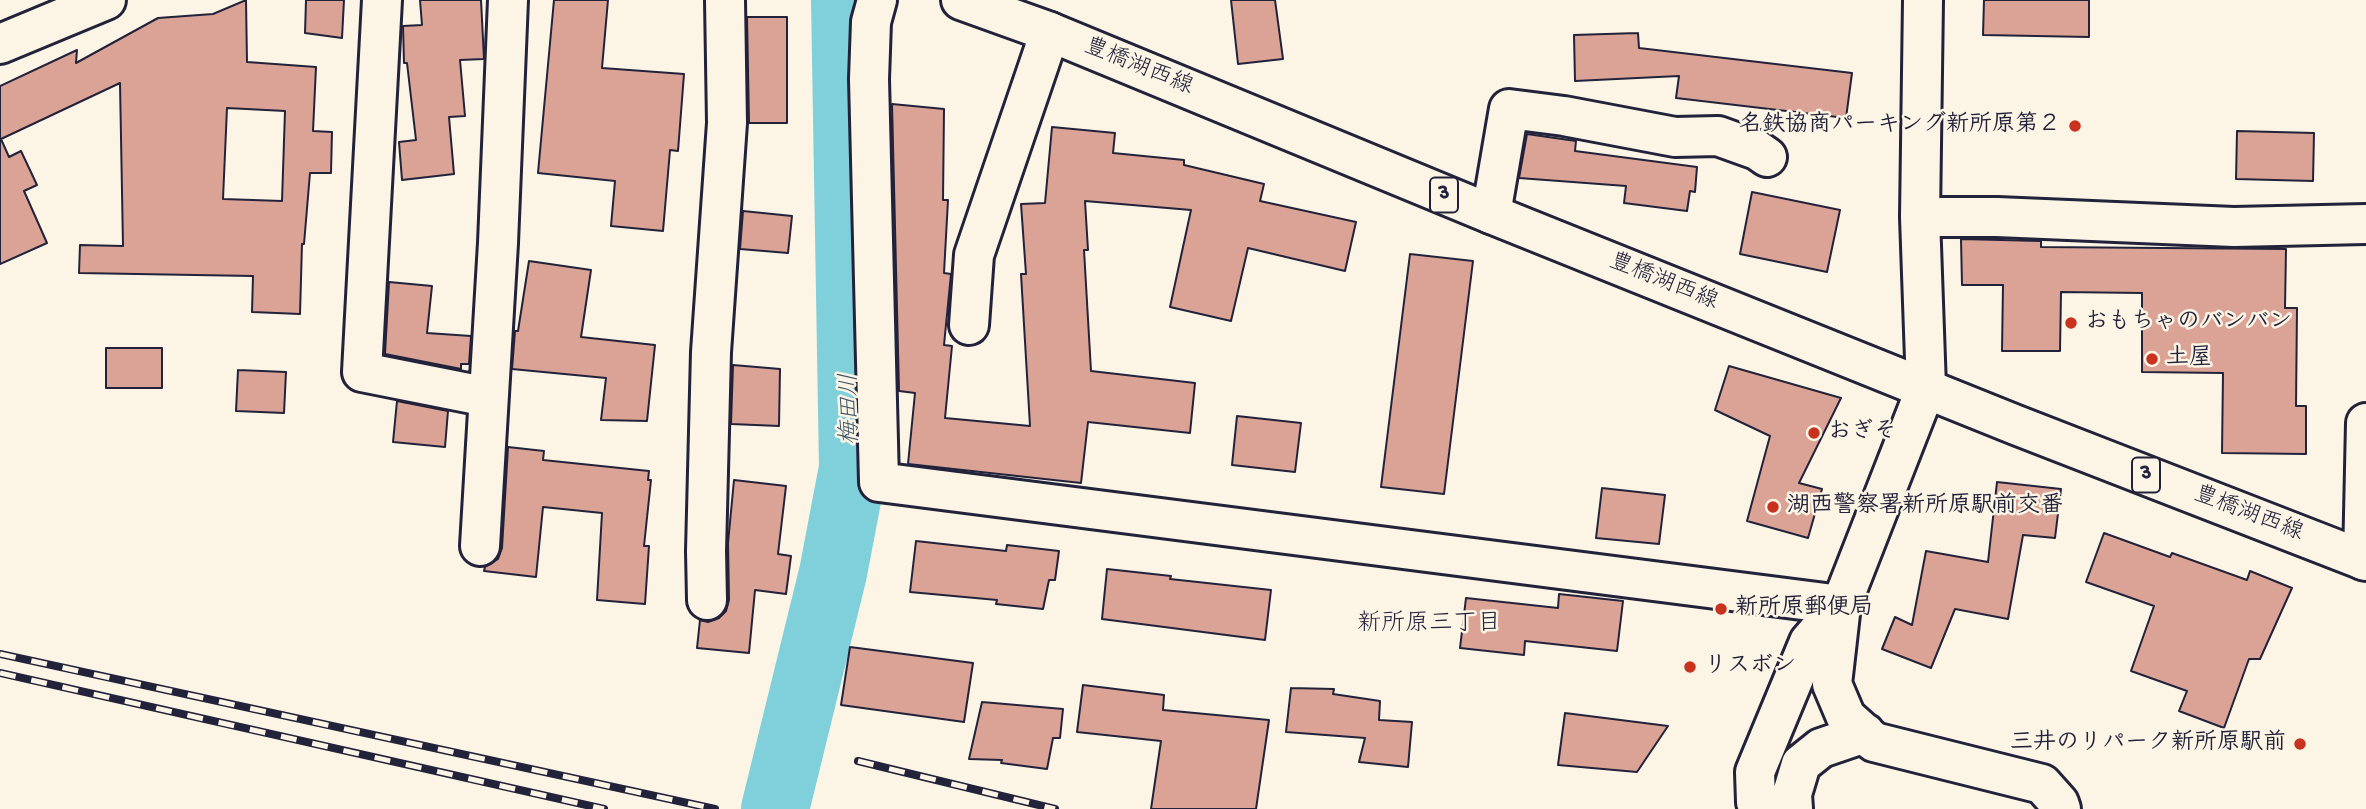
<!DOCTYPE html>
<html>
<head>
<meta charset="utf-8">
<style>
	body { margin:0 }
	canvas { display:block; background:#fcf5e5 }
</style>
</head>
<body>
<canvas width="2366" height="809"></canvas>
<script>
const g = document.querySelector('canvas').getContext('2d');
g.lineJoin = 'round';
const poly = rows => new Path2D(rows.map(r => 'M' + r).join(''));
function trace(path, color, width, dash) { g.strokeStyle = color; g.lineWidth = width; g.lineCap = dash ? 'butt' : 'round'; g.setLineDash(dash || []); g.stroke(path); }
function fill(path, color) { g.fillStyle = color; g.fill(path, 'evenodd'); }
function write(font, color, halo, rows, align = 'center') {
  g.font = font + ' "Gochi Hand","Klee One",sans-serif'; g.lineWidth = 5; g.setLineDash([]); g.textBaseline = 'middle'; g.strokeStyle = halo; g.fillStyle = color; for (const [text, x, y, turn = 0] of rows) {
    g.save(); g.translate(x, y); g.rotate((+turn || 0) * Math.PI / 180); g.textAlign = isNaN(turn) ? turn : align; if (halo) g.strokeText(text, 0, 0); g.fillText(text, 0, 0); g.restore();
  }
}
trace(poly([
	[775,809,833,573,853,468,845,0]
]), '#7fd0da', 68);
const building = poly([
	[246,0,247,62,316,67,313,131,332,132,331,173,310,173,304,244,302,244,300,314,252,312,253,276,79,273,80,245,123,246,120,83,1,139,9,157,21,151,37,185,24,191,47,243,0,264,0,86,77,50,76,63,158,18,213,14,246,0],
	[227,108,285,111,282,201,223,199,227,108],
	[306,0,344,0,342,38,305,33,306,0],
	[420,0,481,0,484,59,460,60,465,116,449,117,454,174,402,180,399,142,416,140,407,63,404,63,403,26,422,25,420,0],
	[554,0,608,0,602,68,684,74,678,151,670,150,663,231,611,226,615,181,538,173,554,0],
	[1231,0,1275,0,1283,59,1238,64,1231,0],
	[1984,0,2089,0,2089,37,1983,35,1984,0],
	[747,17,787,17,787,123,749,123,747,17],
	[1638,33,1639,48,1852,73,1846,118,1676,98,1679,76,1575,81,1574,35,1638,33],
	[892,104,944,109,943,200,948,200,944,273,951,274,944,345,952,346,945,418,1030,426,1021,274,1026,274,1021,204,1045,203,1052,127,1115,133,1113,153,1184,160,1184,165,1264,184,1260,201,1356,222,1345,271,1248,248,1231,321,1170,307,1191,210,1085,201,1088,250,1084,250,1091,371,1195,383,1190,433,1088,422,1081,483,908,464,915,393,899,391,892,104],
	[2237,131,2314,133,2313,181,2236,179,2237,131],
	[1527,134,1576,141,1575,151,1697,167,1695,192,1690,191,1687,211,1624,203,1626,186,1519,178,1527,134],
	[1752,192,1840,210,1827,272,1740,254,1752,192],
	[743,211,792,216,788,253,740,249,743,211],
	[1961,239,2041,241,2041,247,2286,249,2285,308,2297,308,2296,406,2306,406,2306,454,2222,453,2223,373,2142,372,2142,293,2061,292,2060,351,2002,351,2003,285,1962,285,1961,239],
	[1410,254,1473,261,1444,494,1381,487,1410,254],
	[529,261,591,270,581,337,655,345,647,421,601,420,606,378,512,369,515,331,518,331,529,261],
	[389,282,432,286,427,333,471,336,469,364,461,364,461,369,385,354,389,282],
	[106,348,162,348,162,388,106,388,106,348],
	[733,365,780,369,779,426,731,424,733,365],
	[1729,366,1841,398,1799,483,1822,489,1808,538,1747,521,1770,436,1715,410,1729,366],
	[238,370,286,372,284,413,236,411,238,370],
	[397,401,448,411,445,447,393,442,397,401],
	[1237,416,1301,423,1295,472,1232,465,1237,416],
	[508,447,544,451,543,460,649,471,648,480,651,480,644,546,649,546,645,604,597,600,602,513,543,507,536,577,484,571,485,567,498,559,502,548,508,447],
	[734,480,786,486,778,554,791,556,786,594,755,590,749,653,697,648,700,620,708,622,719,618,726,611,729,600,728,543,734,480],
	[1997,482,2061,489,2055,538,2023,535,2008,619,1955,609,1931,668,1882,649,1895,617,1912,625,1926,551,1988,562,1997,482],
	[1602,488,1665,495,1659,544,1596,538,1602,488],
	[2104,533,2170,557,2172,553,2247,580,2250,571,2292,588,2260,659,2249,659,2224,728,2179,711,2187,691,2131,671,2154,606,2086,582,2104,533],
	[916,541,1006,551,1007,545,1059,551,1055,580,1049,580,1043,609,996,604,997,600,910,592,916,541],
	[1107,569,1171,576,1170,579,1271,590,1265,640,1102,619,1107,569],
	[1559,594,1623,601,1617,651,1525,641,1524,655,1460,648,1466,598,1558,608,1559,594],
	[850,647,973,663,964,722,841,705,850,647],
	[1083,685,1164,695,1163,710,1269,720,1256,809,1151,809,1161,741,1077,732,1083,685],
	[1291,688,1334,689,1333,694,1380,701,1379,720,1412,722,1408,767,1359,762,1365,738,1286,732,1291,688],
	[982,702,1063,709,1060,738,1053,738,1047,769,1001,763,1002,760,969,759,982,702],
	[1565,713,1668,726,1637,772,1558,765,1565,713]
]);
fill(building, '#dba395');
trace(building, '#22223b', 2);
const minor = poly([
	[382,0,362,372,488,397],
	[877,0,871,22,869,79,879,482,1841,605],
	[1923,0,1920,217,1926,388,1841,605,1832,684,1846,717,1874,742,2042,784,2059,803,2061,809],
	[0,44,106,0],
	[1491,214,1509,109,1564,116,1675,137,1718,136,1757,150,1767,157],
	[1920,217,1997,217,2234,227,2366,224],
	[969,325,974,255,1050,32],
	[480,546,498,243,508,0],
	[2363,560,2366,423],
	[707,600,706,551,711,352,727,123,725,0],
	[1760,809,1756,802,1755,772,1809,642,1841,605],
	[1793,809,1792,794,1801,764,1821,748,1865,733]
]);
const major = poly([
	[961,0,1050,32,1491,214,2016,425,2366,561]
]);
trace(minor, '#22223b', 44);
trace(major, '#22223b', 44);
trace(minor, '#fcf5e5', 38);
trace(major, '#fcf5e5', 38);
const rail = poly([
	[0,654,715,809],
	[0,673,604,809],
	[858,761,1055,809]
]);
trace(rail, '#22223b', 8);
trace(rail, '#fcf5e5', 5, [16]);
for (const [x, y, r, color] of [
	[2075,126,7,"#c8321e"],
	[2071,323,7,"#c8321e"],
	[2152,359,7,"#c8321e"],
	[1814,433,7,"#c8321e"],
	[1773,507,7,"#c8321e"],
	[1721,609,7,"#c8321e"],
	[1690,667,7,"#c8321e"],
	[2300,744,7,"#c8321e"]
]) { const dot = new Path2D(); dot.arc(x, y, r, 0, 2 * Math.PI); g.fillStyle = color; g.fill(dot); trace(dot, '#fcf5e5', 2.5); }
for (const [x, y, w] of [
	[1444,195,28],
	[2146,475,28]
]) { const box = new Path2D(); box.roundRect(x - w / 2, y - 17.5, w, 35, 5); g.fillStyle = '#fcf5e5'; g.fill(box); trace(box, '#22223b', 2); }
write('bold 21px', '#22223b', null, [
	["3",1444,195],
	["3",2146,475]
]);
write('23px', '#22223b', '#fcf5e5', [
	["豊橋湖西線",1138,68,22],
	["豊橋湖西線",1663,283,22],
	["豊橋湖西線",2248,515,21]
]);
write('bold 23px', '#22223b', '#fcf5e5', [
	["名鉄協商パーキング新所原第２",2061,126,"right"],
	["おもちゃのバンバン",2085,323],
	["土屋",2166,359],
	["おぎそ",1828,433],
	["湖西警察署新所原駅前交番",1787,507],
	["新所原郵便局",1735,609],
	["リスボン",1704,667],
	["三井のリパーク新所原駅前",2286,744,"right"]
], 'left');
write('italic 24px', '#3e566b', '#fcf5e5', [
	["梅田川",852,409,-91]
]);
write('24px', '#22223b', '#fcf5e5', [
	["新所原三丁目",1429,625]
]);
</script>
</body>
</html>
